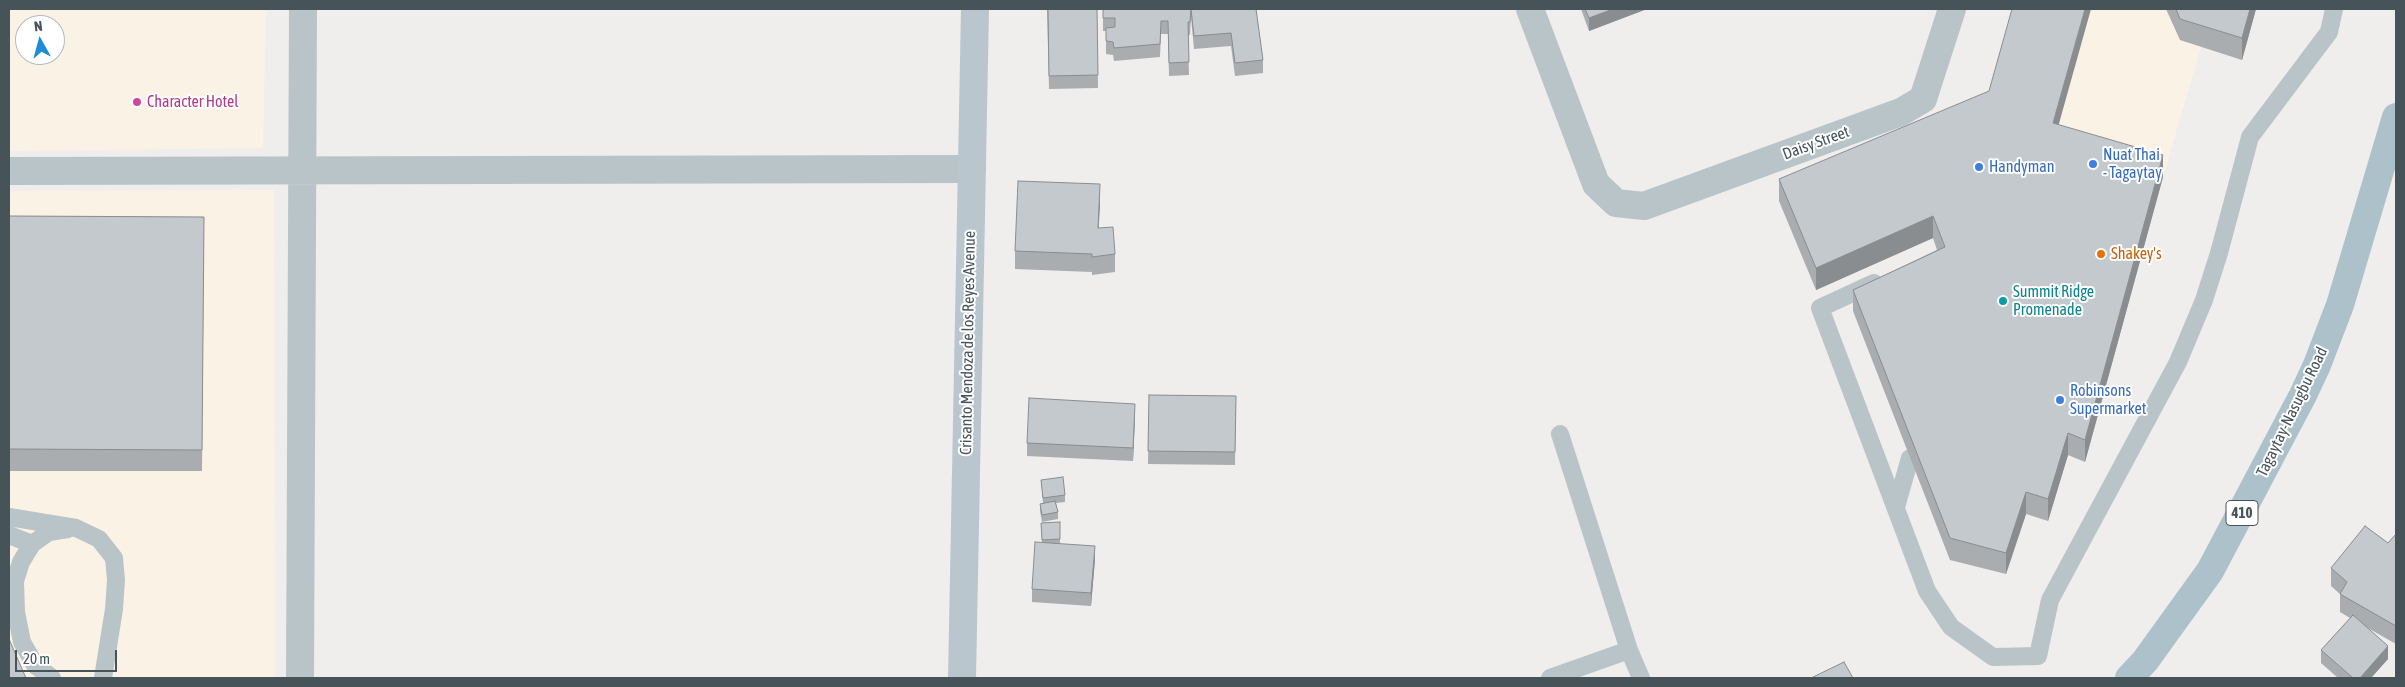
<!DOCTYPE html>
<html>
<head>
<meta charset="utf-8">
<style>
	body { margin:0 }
	#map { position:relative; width:2405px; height:687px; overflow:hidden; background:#f0eded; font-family:"Asap Condensed",sans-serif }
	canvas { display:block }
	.frame { position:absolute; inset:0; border:10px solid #465359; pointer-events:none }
	.north { position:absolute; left:15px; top:15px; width:50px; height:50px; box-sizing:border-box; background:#fff; border:1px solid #b5babd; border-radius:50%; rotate:353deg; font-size:14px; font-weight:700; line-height:20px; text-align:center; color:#465359 }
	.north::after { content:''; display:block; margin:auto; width:18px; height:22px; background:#208bd6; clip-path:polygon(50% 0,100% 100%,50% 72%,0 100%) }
	.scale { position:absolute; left:15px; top:650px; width:102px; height:22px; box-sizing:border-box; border:2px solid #465359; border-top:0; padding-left:6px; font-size:15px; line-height:18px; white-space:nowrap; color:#465359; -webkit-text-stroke:4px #fff; paint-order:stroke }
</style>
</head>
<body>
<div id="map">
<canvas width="2405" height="687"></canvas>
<div class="frame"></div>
<div class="north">N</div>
<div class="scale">20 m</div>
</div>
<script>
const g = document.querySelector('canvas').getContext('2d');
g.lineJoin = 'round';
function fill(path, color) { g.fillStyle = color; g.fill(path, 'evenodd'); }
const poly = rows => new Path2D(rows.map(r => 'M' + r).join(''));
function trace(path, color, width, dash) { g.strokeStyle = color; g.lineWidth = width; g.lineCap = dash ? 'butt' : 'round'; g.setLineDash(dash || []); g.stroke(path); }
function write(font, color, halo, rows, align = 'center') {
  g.font = font + ' "Asap Condensed",sans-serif'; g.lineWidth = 4; g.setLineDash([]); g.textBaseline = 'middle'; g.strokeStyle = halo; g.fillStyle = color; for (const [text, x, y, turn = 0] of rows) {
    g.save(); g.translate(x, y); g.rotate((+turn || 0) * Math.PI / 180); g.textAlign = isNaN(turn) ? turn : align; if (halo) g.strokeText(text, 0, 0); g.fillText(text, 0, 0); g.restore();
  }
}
fill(poly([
	[9,9,266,9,263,148,9,151],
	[25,25,55,25,55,55,25,55],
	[2091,9,2166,9,2180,40,2201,47,2163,177,2053,145],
	[274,190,275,678,9,678,9,191]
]), '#fbf2e6');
trace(poly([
	[1874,283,1820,308,1927,591,1951,627,1993,657,2038,656,2050,600,2178,362,2204,300,2219,253,2250,137,2329,32,2334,9],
	[1560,434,1629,650],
	[1896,507,1910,458],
	[9,517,76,528,99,539,114,558,116,580,114,609,103,678],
	[9,535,32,544],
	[52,678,35,665,22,642,16,612,15,581,21,562,32,544,49,532,68,529],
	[1550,678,1629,650,1641,678]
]), '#b9c4c9', 18);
trace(poly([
	[1530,9,1596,184,1616,203,1644,206,1901,112,1923,99,1952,9],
	[9,171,972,169],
	[300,678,303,9]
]), '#b9c4c9', 28);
trace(poly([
	[962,678,975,9]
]), '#b9c6ce', 28);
trace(poly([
	[2129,678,2145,661,2210,571,2303,395,2317,365,2340,305,2396,117]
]), '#adc1cb', 28);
fill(poly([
	[1047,9,1097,9,1098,88,1049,89],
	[1103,9,1256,9,1263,60,1263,73,1235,76,1231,46,1194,49,1191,17,1190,35,1188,35,1189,75,1169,76,1168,34,1161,34,1160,57,1114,61,1113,55,1106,54,1106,31,1103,31],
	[1581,9,1647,9,1589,31],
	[2166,9,2256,9,2242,60,2180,40],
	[2059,125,2163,177,2085,462,2068,455,2048,521,2026,514,2006,574,1950,560,1853,311,1853,290,1937,250,1933,238,1816,290,1779,201,1779,179],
	[1100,202,1098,228,1115,254,1115,272,1092,275,1092,272,1015,269,1015,251],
	[9,216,204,217,202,471,9,471],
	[1149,395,1236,396,1235,465,1148,464],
	[1135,417,1133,461,1027,456,1027,443],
	[1041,480,1065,495,1065,502,1056,503,1058,512,1058,519,1042,522,1040,511,1040,504,1043,503],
	[1060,522,1060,544,1095,559,1091,606,1032,602,1032,589,1042,543,1041,523],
	[2396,534,2396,644,2366,627,2388,659,2371,678,2338,678,2321,663,2321,650,2350,618,2340,612,2340,594,2331,586,2331,568,2388,543]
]), '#a9adb0');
fill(poly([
	[1613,9,1647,9,1589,31,1589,18],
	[2085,9,2091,9,2053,145,2053,123],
	[2250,9,2256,9,2242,60,2242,38],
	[2163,155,2163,177,2085,462,2085,440],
	[1100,184,1100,202,1098,246,1098,228],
	[1933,216,1933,238,1816,290,1816,268],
	[1135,404,1135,417,1133,461,1133,448],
	[2068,433,2068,455,2048,521,2048,499],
	[2026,492,2026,514,2006,574,2006,553],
	[1095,546,1095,559,1091,606,1091,593],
	[2388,646,2388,659,2371,678,2360,678]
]), '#898d90');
const building = poly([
	[1048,9,1097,9,1098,75,1049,76,1048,9],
	[1103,9,1191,9,1190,22,1188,22,1189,62,1169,63,1168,21,1161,21,1160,44,1114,48,1113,42,1106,41,1106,28,1115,27,1115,18,1103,18,1103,9],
	[1191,9,1256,9,1263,60,1235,63,1231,33,1194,36,1191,9],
	[1585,9,1613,9,1589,18,1585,9],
	[2012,9,2085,9,2053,123,2163,155,2085,440,2068,433,2048,499,2026,492,2006,553,1950,538,1853,290,1945,247,1933,216,1816,268,1779,179,1989,91,2012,9],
	[2176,9,2250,9,2242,38,2180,19,2176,9],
	[1018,181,1100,184,1098,228,1113,227,1115,254,1092,257,1092,254,1015,251,1018,181],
	[9,216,204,217,202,450,9,449,9,216],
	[1149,395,1236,396,1235,452,1148,451,1149,395],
	[1029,398,1135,404,1133,448,1027,443,1029,398],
	[1063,477,1065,495,1043,498,1041,480,1063,477],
	[1055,501,1058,512,1042,515,1040,504,1055,501],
	[1060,522,1060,539,1042,540,1041,523,1060,522],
	[2365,526,2388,543,2396,534,2396,626,2340,594,2347,582,2331,568,2365,526],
	[1035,542,1095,546,1091,593,1032,589,1035,542],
	[2353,615,2388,646,2360,678,2353,678,2321,650,2353,615],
	[9,639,26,678,9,678,9,639],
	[1844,662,1853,678,1811,678,1844,662]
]);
fill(building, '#c4c9cd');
trace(building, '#898d90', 1);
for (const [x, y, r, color] of [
	[137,102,5,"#d1479c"],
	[2093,164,5,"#3f7fe0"],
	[1979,167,5,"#3f7fe0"],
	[2101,254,5,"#e8710a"],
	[2003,301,5,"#0f9aa8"],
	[2060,400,5,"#3f7fe0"]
]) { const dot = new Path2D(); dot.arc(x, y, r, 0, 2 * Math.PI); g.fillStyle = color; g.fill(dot); trace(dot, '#fff', 2); }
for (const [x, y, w] of [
	[2242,513,32]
]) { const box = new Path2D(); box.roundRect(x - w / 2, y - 12.5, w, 25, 4); g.fillStyle = '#fff'; g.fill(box); trace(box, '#465359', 1); }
write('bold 15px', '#465359', null, [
	["410",2242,513]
]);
write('16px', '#b23c85', '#fff', [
	["Character Hotel",147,102]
], 'left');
write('16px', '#465359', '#fff', [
	["Daisy Street",1816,143,-20],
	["Crisanto Mendoza de los Reyes Avenue",968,343,-89],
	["Tagaytay-Nasugbu Road",2292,412,-64]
]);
write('16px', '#366cbe', '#fff', [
	["Nuat Thai",2103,155],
	["- Tagaytay",2103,173],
	["Handyman",1989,167],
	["Robinsons",2070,391],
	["Supermarket",2070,409]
], 'left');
write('16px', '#c56008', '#fff', [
	["Shakey's",2111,254]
], 'left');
write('16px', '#0d838f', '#fff', [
	["Summit Ridge",2013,292],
	["Promenade",2013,310]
], 'left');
</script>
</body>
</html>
